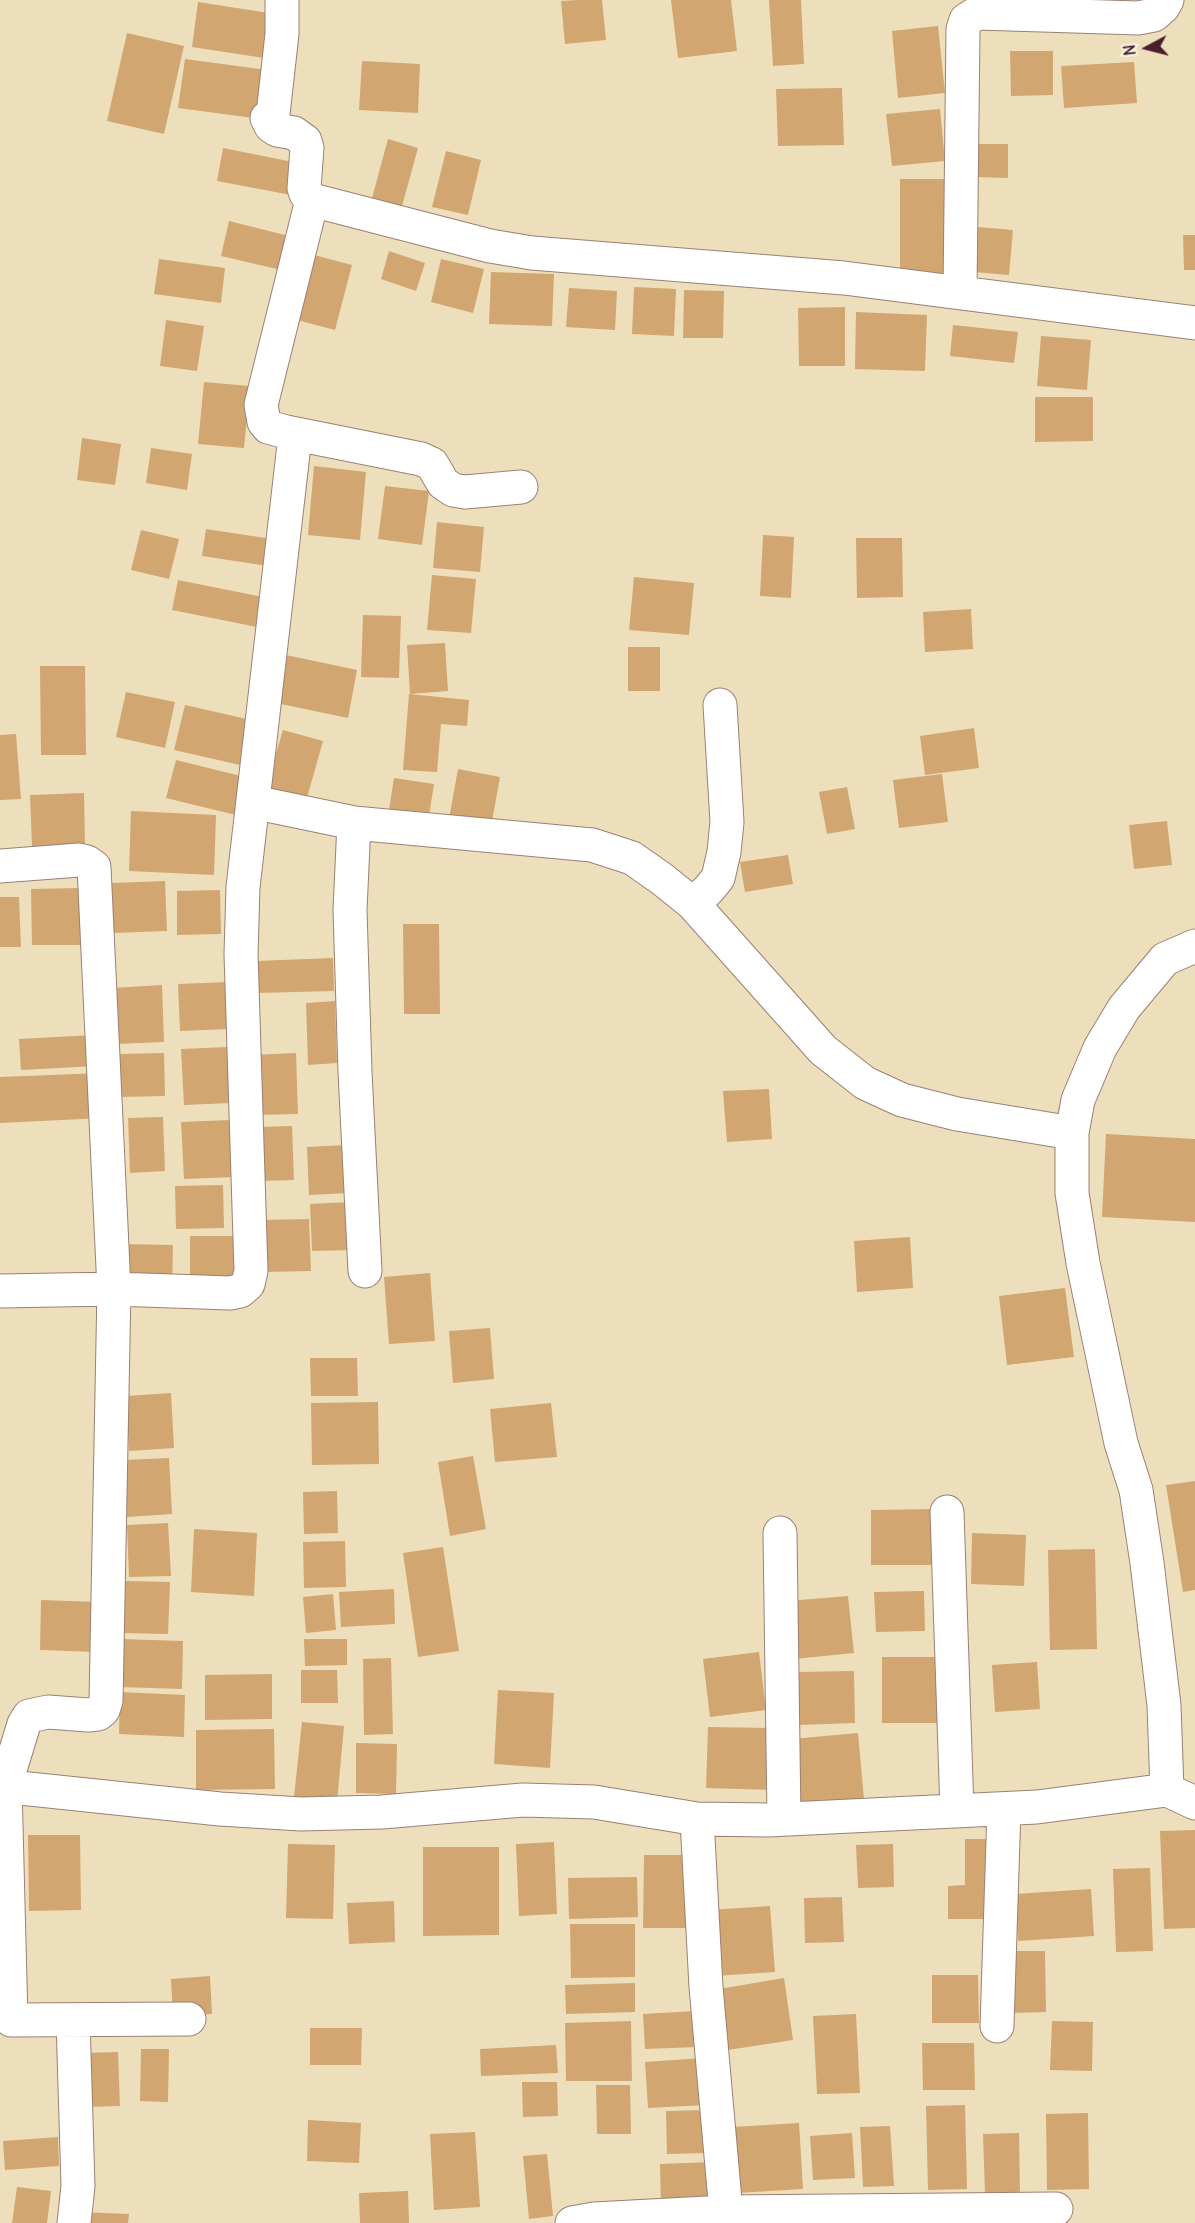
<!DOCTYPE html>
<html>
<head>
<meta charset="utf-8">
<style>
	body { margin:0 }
	#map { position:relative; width:1195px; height:2223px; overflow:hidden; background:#eedfbc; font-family:Delius,sans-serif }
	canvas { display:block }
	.north { position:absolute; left:1117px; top:18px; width:60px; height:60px; -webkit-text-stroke:4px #fcf5e5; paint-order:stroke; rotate:263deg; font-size:16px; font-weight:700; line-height:24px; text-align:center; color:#4a1f2b }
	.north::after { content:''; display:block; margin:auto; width:21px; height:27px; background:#4a1f2b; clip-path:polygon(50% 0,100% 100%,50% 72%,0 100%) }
</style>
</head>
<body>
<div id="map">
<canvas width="1195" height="2223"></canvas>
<div class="north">N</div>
</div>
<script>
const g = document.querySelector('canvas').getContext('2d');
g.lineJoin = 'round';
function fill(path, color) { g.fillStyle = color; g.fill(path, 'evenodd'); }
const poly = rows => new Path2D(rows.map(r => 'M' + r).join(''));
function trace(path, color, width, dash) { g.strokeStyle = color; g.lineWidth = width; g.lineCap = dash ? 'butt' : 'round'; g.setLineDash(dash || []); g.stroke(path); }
fill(poly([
	[577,0,602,0,606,40,565,44,561,1],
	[671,0,731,0,737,51,678,58],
	[769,0,801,0,804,64,773,66],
	[198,2,269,13,264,58,192,47],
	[938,26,945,93,898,98,892,31],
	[127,33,184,46,164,134,107,121],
	[1010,51,1053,51,1053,95,1011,96],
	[185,59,267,70,261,119,178,108],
	[362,61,420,64,418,113,359,110],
	[1134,62,1137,103,1064,108,1061,66],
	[842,88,844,145,778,146,776,89],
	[940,109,945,161,892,166,886,114],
	[388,139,418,148,402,206,372,198],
	[974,144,1008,144,1008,178,974,177],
	[223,148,298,163,291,195,217,181],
	[446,151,481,160,468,215,432,207],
	[900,179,945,179,945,277,900,277],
	[229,221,289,236,281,270,221,256],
	[978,227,1013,230,1009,275,974,272],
	[1183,235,1195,235,1195,270,1184,270],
	[389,251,425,263,416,291,381,279],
	[314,255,352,265,335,330,297,320],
	[159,259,225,268,221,303,154,294],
	[441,259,484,269,473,313,431,302],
	[491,272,554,274,552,326,489,324],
	[634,287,676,289,674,336,632,334],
	[569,288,617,291,615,330,566,327],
	[684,290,724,291,723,338,683,338],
	[845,307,845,366,799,366,798,308],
	[856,312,927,315,925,371,855,369],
	[166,320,204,326,197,371,160,366],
	[953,325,1018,332,1014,363,950,356],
	[1041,336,1091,340,1087,390,1037,386],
	[204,382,250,386,244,448,198,444],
	[1035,397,1093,397,1093,441,1035,442],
	[82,438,121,444,115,485,77,480],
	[151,448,192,454,187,490,146,483],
	[314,466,366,472,360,540,308,535],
	[385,486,429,491,422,545,378,539],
	[437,522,484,527,480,572,433,568],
	[206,529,272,539,268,566,202,556],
	[141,530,179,539,169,579,131,570],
	[763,535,794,537,791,598,760,596],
	[856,538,902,538,903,597,857,598],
	[432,575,476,579,471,633,427,630],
	[634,577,694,583,689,635,629,630],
	[178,580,263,597,257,627,172,610],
	[971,609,973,649,925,652,923,612],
	[363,615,401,616,399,678,361,677],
	[445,643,448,691,410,694,407,645],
	[628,647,660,647,660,691,628,691],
	[286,655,357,670,348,718,276,703],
	[40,666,85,666,86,755,41,755],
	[126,692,175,702,165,748,116,737],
	[409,694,469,700,467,726,441,724,437,772,403,770],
	[185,705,251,720,240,765,174,750],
	[974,728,979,768,925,775,920,736],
	[283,730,323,741,305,805,264,794],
	[16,734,21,799,0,800,0,735],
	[176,760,245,777,236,815,166,798],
	[458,769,500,777,491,827,449,819],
	[942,774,948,822,899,828,893,780],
	[394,778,434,784,428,822,388,816],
	[847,787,855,829,827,834,819,792],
	[84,793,85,845,32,847,30,795],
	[131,811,216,815,214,875,129,871],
	[1167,821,1172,865,1134,869,1129,825],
	[788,855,793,884,745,892,740,862],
	[165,881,167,931,113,933,112,883],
	[81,888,81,945,32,945,31,889],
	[220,890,221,934,177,935,177,891],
	[0,897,19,897,21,947,0,947],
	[403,924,439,924,440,1014,404,1014],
	[333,958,334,991,257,993,256,961],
	[228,982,230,1029,180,1031,178,984],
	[162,985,164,1042,115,1044,113,988],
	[335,1001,337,1063,308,1065,306,1003],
	[94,1035,95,1066,21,1070,19,1039],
	[228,1047,231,1103,184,1105,181,1049],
	[164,1053,165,1096,121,1097,120,1054],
	[296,1053,298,1114,255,1115,252,1055],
	[101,1073,103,1118,0,1123,0,1077],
	[769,1089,772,1139,727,1142,723,1091],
	[163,1117,165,1171,130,1173,128,1118],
	[231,1120,234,1177,184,1179,181,1122],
	[292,1126,294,1180,259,1181,258,1127],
	[1106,1134,1195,1139,1195,1222,1102,1217],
	[346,1145,348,1193,309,1195,307,1147],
	[223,1185,224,1228,176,1229,175,1186],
	[350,1202,351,1250,312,1251,310,1204],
	[309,1219,311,1271,263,1272,262,1220],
	[190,1236,236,1236,236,1280,190,1280],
	[910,1237,913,1288,857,1292,854,1241],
	[122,1244,173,1245,172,1289,121,1284],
	[430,1273,435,1341,389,1344,384,1277],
	[1065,1288,1074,1357,1007,1365,999,1296],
	[490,1328,494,1379,453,1383,449,1331],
	[310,1358,357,1358,358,1396,311,1396],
	[171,1393,174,1448,129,1451,126,1396],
	[378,1402,379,1464,312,1465,311,1403],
	[551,1403,557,1457,495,1462,490,1409],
	[473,1456,486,1529,450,1536,438,1462],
	[169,1458,172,1514,127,1517,124,1460],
	[1195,1481,1195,1590,1183,1592,1166,1485],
	[337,1491,338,1533,304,1534,303,1492],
	[936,1509,936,1565,871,1565,871,1510],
	[168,1523,171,1576,129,1577,127,1525],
	[194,1529,257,1533,254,1596,191,1592],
	[972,1533,1026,1535,1024,1586,971,1584],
	[345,1541,346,1587,304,1588,303,1542],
	[443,1547,459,1651,418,1657,403,1553],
	[1095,1549,1097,1649,1050,1650,1048,1550],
	[123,1581,170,1582,168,1634,121,1633],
	[394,1589,395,1624,341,1627,339,1592],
	[924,1591,925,1631,876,1632,874,1592],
	[333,1594,336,1630,306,1633,303,1597],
	[848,1596,854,1653,794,1659,788,1601],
	[41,1600,98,1602,97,1652,40,1650],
	[121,1639,183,1641,182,1689,120,1687],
	[304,1639,347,1639,347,1665,305,1666],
	[759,1652,766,1710,710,1717,703,1659],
	[882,1657,939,1657,940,1723,882,1723],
	[391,1658,393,1734,364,1735,363,1659],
	[1037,1662,1040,1709,995,1712,992,1665],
	[301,1670,337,1670,338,1703,301,1703],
	[854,1671,855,1723,799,1725,797,1672],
	[272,1674,272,1719,205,1720,205,1675],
	[498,1690,554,1693,550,1768,494,1764],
	[120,1692,185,1695,184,1737,119,1734],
	[302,1722,344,1726,337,1802,294,1797],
	[708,1727,773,1728,772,1790,706,1788],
	[274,1729,275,1789,196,1790,196,1730],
	[858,1733,864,1799,798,1805,792,1739],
	[356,1743,397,1744,396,1794,356,1793],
	[1195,1830,1195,1928,1164,1929,1160,1831],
	[28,1835,80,1835,81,1910,29,1911],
	[965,1839,994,1839,996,1919,948,1919,948,1886,965,1885],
	[554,1842,557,1914,519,1916,516,1844],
	[288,1844,335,1845,333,1919,286,1918],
	[893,1844,894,1887,858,1888,856,1845],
	[423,1847,499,1847,499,1935,423,1936],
	[644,1855,689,1855,689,1928,643,1928],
	[1150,1868,1153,1951,1116,1952,1113,1869],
	[637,1877,638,1917,569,1919,568,1878],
	[1091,1889,1094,1936,1018,1941,1015,1894],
	[842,1897,844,1942,805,1943,804,1898],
	[394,1901,395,1942,349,1944,347,1903],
	[770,1906,775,1972,715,1976,710,1910],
	[570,1924,635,1924,635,1977,571,1978],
	[1010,1951,1045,1951,1046,2012,1011,2013],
	[932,1975,978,1975,979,2023,932,2023],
	[210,1976,212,2014,173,2016,171,1979],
	[784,1978,793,2040,728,2050,719,1989],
	[635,1983,635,2012,566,2014,565,1985],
	[696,2011,698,2047,645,2049,643,2014],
	[856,2014,860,2093,817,2094,813,2016],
	[631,2021,632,2081,566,2081,565,2023],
	[1052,2021,1093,2022,1092,2071,1050,2070],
	[310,2028,362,2028,361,2065,310,2065],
	[922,2043,974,2043,975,2090,923,2090],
	[556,2045,558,2073,481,2076,480,2049],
	[141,2049,169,2049,168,2102,140,2101],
	[118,2052,120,2106,85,2107,83,2053],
	[704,2058,706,2105,648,2108,645,2062],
	[522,2082,557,2082,558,2116,523,2117],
	[596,2085,630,2085,631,2134,597,2134],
	[965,2105,967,2189,928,2190,926,2106],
	[707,2110,708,2153,667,2154,666,2111],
	[1088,2113,1089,2189,1047,2190,1046,2114],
	[308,2120,361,2123,359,2163,307,2161],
	[799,2123,803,2189,737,2193,733,2127],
	[890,2126,894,2186,863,2187,860,2127],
	[475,2132,480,2207,434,2210,430,2134],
	[852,2133,855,2178,813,2180,810,2136],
	[1019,2133,1020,2194,985,2195,983,2134],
	[58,2137,59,2166,5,2170,3,2141],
	[547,2154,553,2216,529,2219,523,2156],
	[712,2162,712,2202,661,2204,660,2164],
	[17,2187,51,2191,47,2223,12,2223],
	[408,2191,409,2223,360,2223,359,2193],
	[80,2212,129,2214,128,2223,80,2223]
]), '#d2a670');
const minor = poly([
	[282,0,282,34,273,114,267,118,271,126,277,130,294,133,305,141,307,148,304,188,306,194,312,200,490,246,532,253,844,278,1195,323],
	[960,292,963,29,966,20,977,13,1138,18,1154,15,1163,7,1167,0],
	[286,432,421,459,432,464,443,483,453,490,465,492,521,487],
	[253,802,354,823,592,845,632,858,662,879,693,904,823,1050,865,1083,902,1100,957,1114,1072,1133],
	[354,823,350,910,355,1072,365,1271],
	[0,866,79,860,87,862,94,867,114,1289,106,1701,103,1710,98,1714,88,1715,48,1712,29,1716,24,1724,5,1786,11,2020,189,2019],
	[693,904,708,890,718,878,724,852,727,822,720,705],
	[0,1291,114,1289,230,1293,240,1291,248,1284,251,1271,241,954,243,887,294,445,293,439,286,432,268,427,264,422,261,405,312,200],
	[947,1512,957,1811],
	[780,1533,784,1819],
	[0,1786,220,1809,301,1814,382,1812,523,1800,594,1802,697,1819,768,1820,1037,1807,1167,1790,1195,1803],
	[1167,1790,1164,1705,1147,1563,1136,1490,1121,1443,1083,1263,1072,1193,1072,1133,1078,1100,1100,1048,1124,1008,1165,959,1195,946],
	[697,1819,706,1987,726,2212],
	[73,2020,78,2186,74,2223],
	[997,2026,1004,1809],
	[572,2223,594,2219,726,2212,1056,2209]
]);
trace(minor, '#9c7f74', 35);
trace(minor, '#fff', 33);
</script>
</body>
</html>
